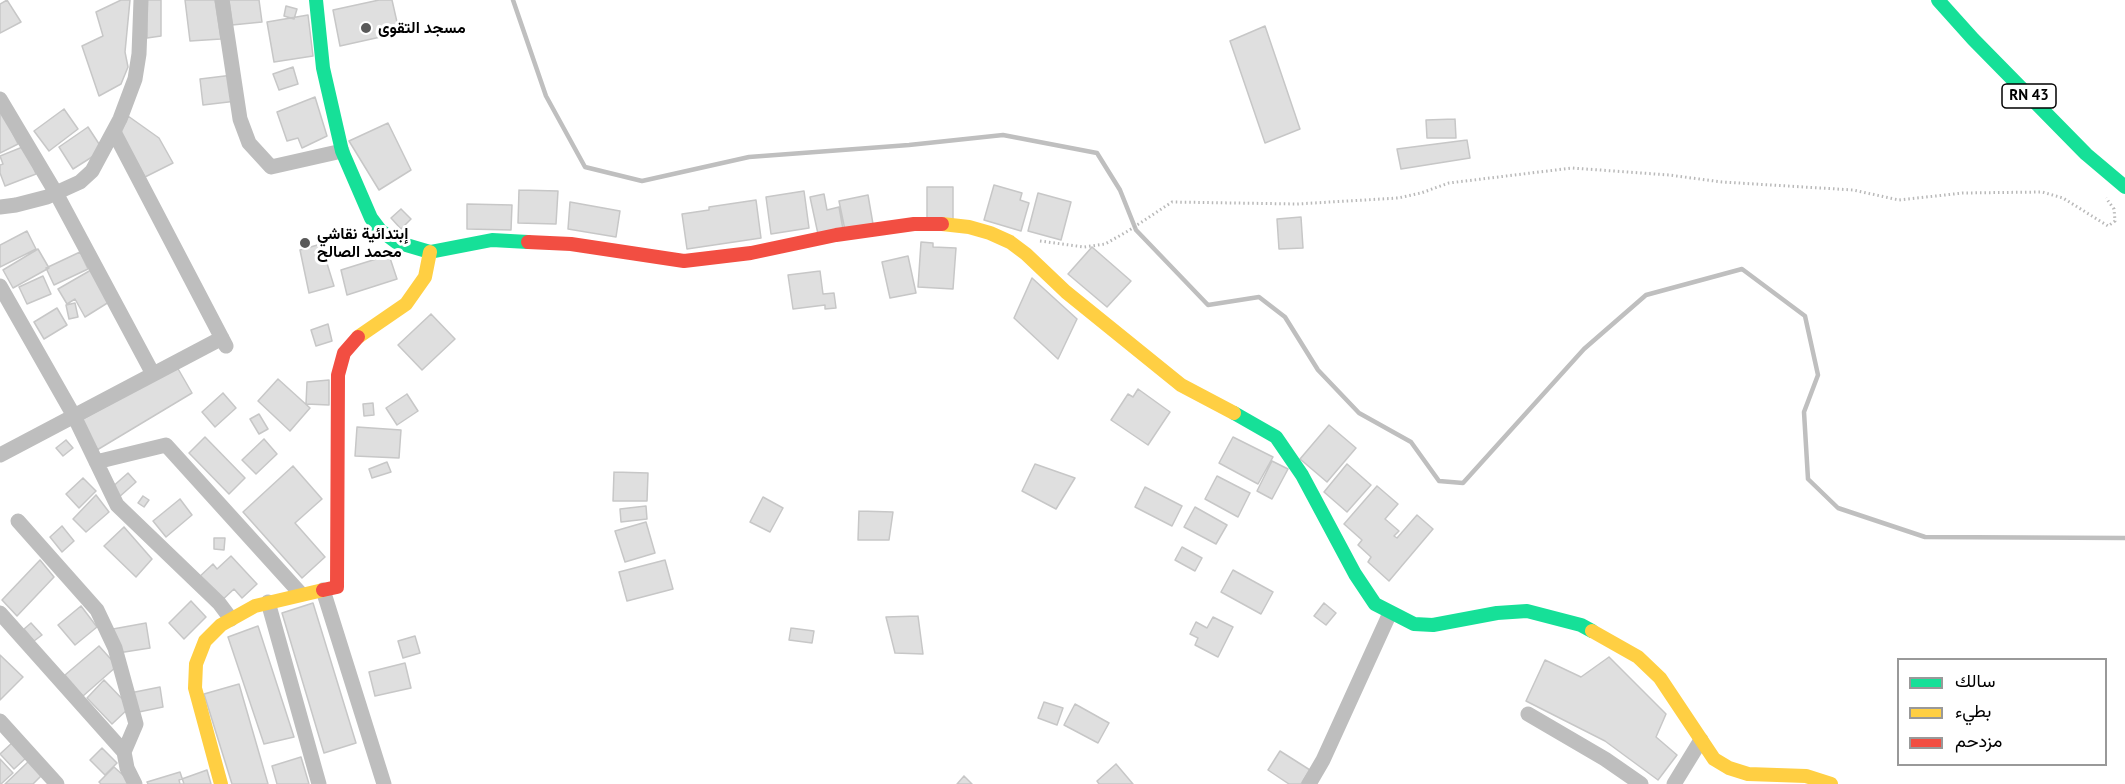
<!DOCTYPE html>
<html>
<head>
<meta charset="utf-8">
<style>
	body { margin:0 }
	#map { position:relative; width:2125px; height:784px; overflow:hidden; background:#fff; font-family:"PT Sans",Vazirmatn,sans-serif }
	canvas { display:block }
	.legend { position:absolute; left:1897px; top:658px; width:210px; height:108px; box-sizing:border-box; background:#fff; border:2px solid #999; margin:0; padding:8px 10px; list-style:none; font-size:18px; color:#000 }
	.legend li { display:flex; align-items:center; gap:12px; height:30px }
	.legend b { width:30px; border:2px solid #999 }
</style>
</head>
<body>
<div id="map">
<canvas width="2125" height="784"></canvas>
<ul class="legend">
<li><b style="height:8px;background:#16e098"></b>سالك</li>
<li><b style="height:8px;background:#ffcf43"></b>بطيء</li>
<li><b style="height:8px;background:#f24e42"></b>مزدحم</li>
</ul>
</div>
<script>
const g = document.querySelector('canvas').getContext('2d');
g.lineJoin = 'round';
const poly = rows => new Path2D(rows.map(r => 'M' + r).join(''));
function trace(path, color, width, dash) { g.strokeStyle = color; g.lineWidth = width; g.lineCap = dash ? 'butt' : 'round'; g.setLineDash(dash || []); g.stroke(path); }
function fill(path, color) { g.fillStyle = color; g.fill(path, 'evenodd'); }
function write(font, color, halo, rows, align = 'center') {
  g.font = font + ' "PT Sans",Vazirmatn,sans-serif'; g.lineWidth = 6; g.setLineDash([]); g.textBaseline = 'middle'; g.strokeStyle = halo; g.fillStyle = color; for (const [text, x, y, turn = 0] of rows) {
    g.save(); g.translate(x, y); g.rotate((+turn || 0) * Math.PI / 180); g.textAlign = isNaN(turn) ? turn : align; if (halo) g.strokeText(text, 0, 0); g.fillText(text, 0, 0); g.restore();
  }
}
trace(poly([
	[513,0,546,96,585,167,642,181,749,157,909,145,1003,135,1097,153,1120,190,1136,230,1208,305,1259,297,1285,317,1318,370,1359,413,1411,442,1439,481,1463,483,1584,349,1646,295,1742,269,1805,316,1818,375,1804,412,1808,479,1838,508,1925,537,2125,538]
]), '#bfbfbf', 4.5);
const building = poly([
	[7,0,21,22,0,33,0,4,7,0],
	[121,0,130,0,125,52,128,67,121,84,99,96,82,46,103,36,96,12,121,0],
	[147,0,161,0,161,36,147,38,147,0],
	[185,0,215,0,221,39,190,41,185,0],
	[229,0,259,0,262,22,232,25,229,0],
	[379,0,392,0,397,22,394,34,340,46,333,10,379,0],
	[286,6,297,9,294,19,284,16,286,6],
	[308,15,313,56,274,62,267,22,308,15],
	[1265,26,1300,129,1265,143,1230,41,1265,26],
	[293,67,298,84,279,90,273,74,293,67],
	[233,75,237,101,203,105,200,79,233,75],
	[315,97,327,136,302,148,298,138,287,141,277,112,315,97],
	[0,107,18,144,0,153,0,107],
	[64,109,78,129,49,151,34,131,64,109],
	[128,116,159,138,173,163,145,177,121,133,128,116],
	[1455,119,1456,138,1427,138,1426,120,1455,119],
	[388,123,411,170,379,190,349,141,388,123],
	[88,127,103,150,73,169,59,147,88,127],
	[1467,140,1470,158,1401,169,1397,149,1467,140],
	[25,146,36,174,5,186,0,173,0,165,3,164,0,156,25,146],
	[994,185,1022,193,1020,200,1029,203,1021,231,984,220,994,185],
	[927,187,953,187,953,221,927,221,927,187],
	[519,190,558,191,556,224,518,223,519,190],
	[804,191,809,228,771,234,766,197,804,191],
	[1038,193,1071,202,1061,240,1028,231,1038,193],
	[824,194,827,210,839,207,843,229,818,234,810,197,824,194],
	[868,195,873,224,845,230,839,201,868,195],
	[756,200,761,238,687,249,682,214,709,210,709,207,756,200],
	[570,202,620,211,616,237,568,229,570,202],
	[467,204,512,205,511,230,467,229,467,204],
	[401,209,411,219,401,229,391,218,401,209],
	[1301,217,1303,248,1279,249,1277,219,1301,217],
	[27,231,36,249,0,267,0,245,27,231],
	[921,242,933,243,933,247,956,248,953,289,918,287,921,242],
	[321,244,334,286,309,293,300,250,321,244],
	[1092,247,1131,281,1107,307,1068,274,1092,247],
	[38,249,49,268,13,288,3,270,38,249],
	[80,252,88,269,54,285,46,268,80,252],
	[389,255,397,279,347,295,341,270,389,255],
	[908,256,916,293,890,298,882,262,908,256],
	[91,270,109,302,85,317,75,299,67,304,58,289,91,270],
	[820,271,823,294,834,293,836,308,825,309,825,305,793,309,788,275,820,271],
	[43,276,51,294,27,304,19,287,43,276],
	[1032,278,1077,319,1058,359,1014,318,1032,278],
	[75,303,78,317,69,319,66,305,75,303],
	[57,308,67,325,44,339,34,322,57,308],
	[431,314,455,339,422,370,398,345,431,314],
	[328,324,332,341,316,346,311,330,328,324],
	[177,367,192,393,97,450,81,420,177,367],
	[278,379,310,408,290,431,258,401,278,379],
	[329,380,329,405,306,404,307,382,329,380],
	[1138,389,1170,412,1148,445,1111,420,1128,394,1133,397,1138,389],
	[223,393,236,408,215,427,202,412,223,393],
	[407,394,418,411,397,425,386,408,407,394],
	[373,403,374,415,364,416,363,404,373,403],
	[259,414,268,429,259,434,250,419,259,414],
	[1329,425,1356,448,1327,482,1300,459,1329,425],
	[357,427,401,430,399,458,355,456,357,427],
	[205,437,245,478,229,494,189,453,205,437],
	[1233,437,1273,457,1258,484,1219,463,1233,437],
	[264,439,277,454,256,474,242,460,264,439],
	[66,440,73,448,63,456,56,448,66,440],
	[1272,461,1288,469,1272,499,1257,491,1272,461],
	[387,462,391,472,372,478,369,469,387,462],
	[1035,464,1075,478,1056,509,1022,491,1035,464],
	[1347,464,1371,485,1347,512,1324,492,1347,464],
	[293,466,322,499,295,523,325,557,302,578,243,512,293,466],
	[614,472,648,473,647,501,613,501,614,472],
	[128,473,136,482,118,498,110,489,128,473],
	[1217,476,1250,493,1238,517,1205,499,1217,476],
	[83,478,96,491,79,508,66,494,83,478],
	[1377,486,1398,504,1385,519,1399,531,1394,536,1397,538,1417,515,1433,529,1389,581,1368,562,1371,557,1358,545,1362,540,1344,524,1377,486],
	[1145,487,1182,506,1172,526,1135,507,1145,487],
	[96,495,109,512,86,532,73,519,96,495],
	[143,496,149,500,144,507,138,503,143,496],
	[763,497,783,508,770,532,750,522,763,497],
	[180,499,192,515,166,537,153,521,180,499],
	[646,506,647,519,621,522,620,509,646,506],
	[1195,507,1227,525,1216,544,1184,527,1195,507],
	[859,511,893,512,889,540,858,540,859,511],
	[646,522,655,553,625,562,615,531,646,522],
	[62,526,74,541,62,552,50,537,62,526],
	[124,527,152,559,136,577,104,546,124,527],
	[214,538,225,538,224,550,214,549,214,538],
	[1182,547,1202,558,1195,571,1175,560,1182,547],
	[231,556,257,584,242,598,234,589,219,603,197,579,213,564,217,569,231,556],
	[40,560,54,577,17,616,2,600,40,560],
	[665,560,673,589,627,601,619,572,665,560],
	[1233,570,1273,592,1261,614,1221,592,1233,570],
	[191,601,206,617,184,639,169,623,191,601],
	[313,603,356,743,324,753,282,613,313,603],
	[1324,603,1336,613,1326,625,1314,616,1324,603],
	[81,606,97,627,75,645,58,625,81,606],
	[918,616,923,654,895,653,886,617,918,616],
	[1213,617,1233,627,1218,657,1195,645,1198,638,1190,634,1196,622,1207,628,1213,617],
	[31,623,42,635,34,641,24,629,31,623],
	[146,623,150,648,118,653,113,629,146,623],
	[258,626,294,737,264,744,228,637,258,626],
	[791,628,814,631,812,643,789,640,791,628],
	[415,636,420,653,403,658,398,641,415,636],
	[99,646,117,666,83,696,65,675,99,646],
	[0,655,23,677,0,700,0,655],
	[1609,657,1666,714,1656,737,1677,755,1658,780,1605,741,1526,701,1545,660,1581,677,1609,657],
	[405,663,411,688,375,696,369,672,405,663],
	[104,680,130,707,112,724,87,698,104,680],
	[239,684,268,784,232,784,204,694,239,684],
	[160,687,163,707,134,713,130,693,160,687],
	[1044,702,1063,708,1057,725,1038,718,1044,702],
	[1075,704,1109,723,1098,743,1064,725,1075,704],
	[13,742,27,757,14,769,0,754,13,742],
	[102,748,117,763,105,775,90,760,102,748],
	[1280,751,1310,770,1301,784,1289,784,1268,770,1280,751],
	[301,757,309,784,277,784,272,766,301,757],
	[0,759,13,773,1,784,0,784,0,759],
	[30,760,43,774,33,784,5,784,30,760],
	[1116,764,1133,784,1099,784,1097,781,1116,764],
	[114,767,133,784,101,784,99,782,114,767],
	[207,770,211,784,180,784,179,780,207,770],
	[180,772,184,784,148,784,147,782,180,772],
	[964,776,972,784,957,784,964,776]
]);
fill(building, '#dfdfdf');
trace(building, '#c7c7c7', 1.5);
trace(poly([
	[1040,241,1084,247,1105,244,1128,231,1172,202,1297,204,1398,198,1421,193,1449,183,1572,168,1669,175,1722,182,1853,190,1899,200,1963,193,2042,192,2063,198,2108,226,2115,221,2114,209,2106,198]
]), '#b9b9b9', 3, [1.5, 3]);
trace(poly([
	[222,0,240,119,249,143,271,167,342,151],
	[0,99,56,193,153,374],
	[114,132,226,346],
	[0,207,16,205,47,197,80,182,92,171,120,119,135,79,139,54,141,0],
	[0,286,74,416,117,505,219,603,231,619],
	[0,455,222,338],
	[96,462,166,445,301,594],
	[18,521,97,610,115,648,136,724,124,752,127,768,135,784],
	[323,590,384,784],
	[268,602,319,784],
	[0,613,124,752],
	[1528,714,1605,759,1641,784],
	[0,721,57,784],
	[1309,784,1323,760,1390,613],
	[1674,784,1701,740]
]), '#bebebe', 15);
trace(poly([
	[316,0,323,68,342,151,371,218,380,230,396,242,430,252,492,240,528,242],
	[1938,0,1973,39,2086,154,2125,187],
	[1234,413,1276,437,1302,475,1355,574,1375,604,1414,624,1433,625,1497,613,1527,611,1581,625,1592,631]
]), '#16e098', 14);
trace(poly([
	[942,224,969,227,990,233,1010,242,1026,254,1066,292,1181,385,1234,413],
	[358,337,406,304,425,277,430,252],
	[1592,631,1638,657,1660,678,1714,759,1729,768,1748,774,1806,776,1831,784],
	[221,784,195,688,196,664,205,641,221,625,255,606,323,590]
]), '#ffcf43', 14);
trace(poly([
	[528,242,571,244,684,261,751,253,836,235,914,224,942,224],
	[323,590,337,587,338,375,344,353,358,337]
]), '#f24e42', 14);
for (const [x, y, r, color] of [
	[366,28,6,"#595959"],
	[305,243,6,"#595959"]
]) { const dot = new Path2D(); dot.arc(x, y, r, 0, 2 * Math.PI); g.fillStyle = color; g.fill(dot); trace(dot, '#fff', 2); }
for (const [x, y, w] of [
	[2029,96,54]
]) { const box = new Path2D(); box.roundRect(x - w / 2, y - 12, w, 24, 4.5); g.fillStyle = '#fff'; g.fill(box); trace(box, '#000', 1.5); }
write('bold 15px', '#000', null, [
	["RN 43",2029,96]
]);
write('bold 16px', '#000', '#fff', [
	["مسجد التقوى",378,28],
	["إبتدائية نقاشي",317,234],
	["محمد الصالح",317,252]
], 'left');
</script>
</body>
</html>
